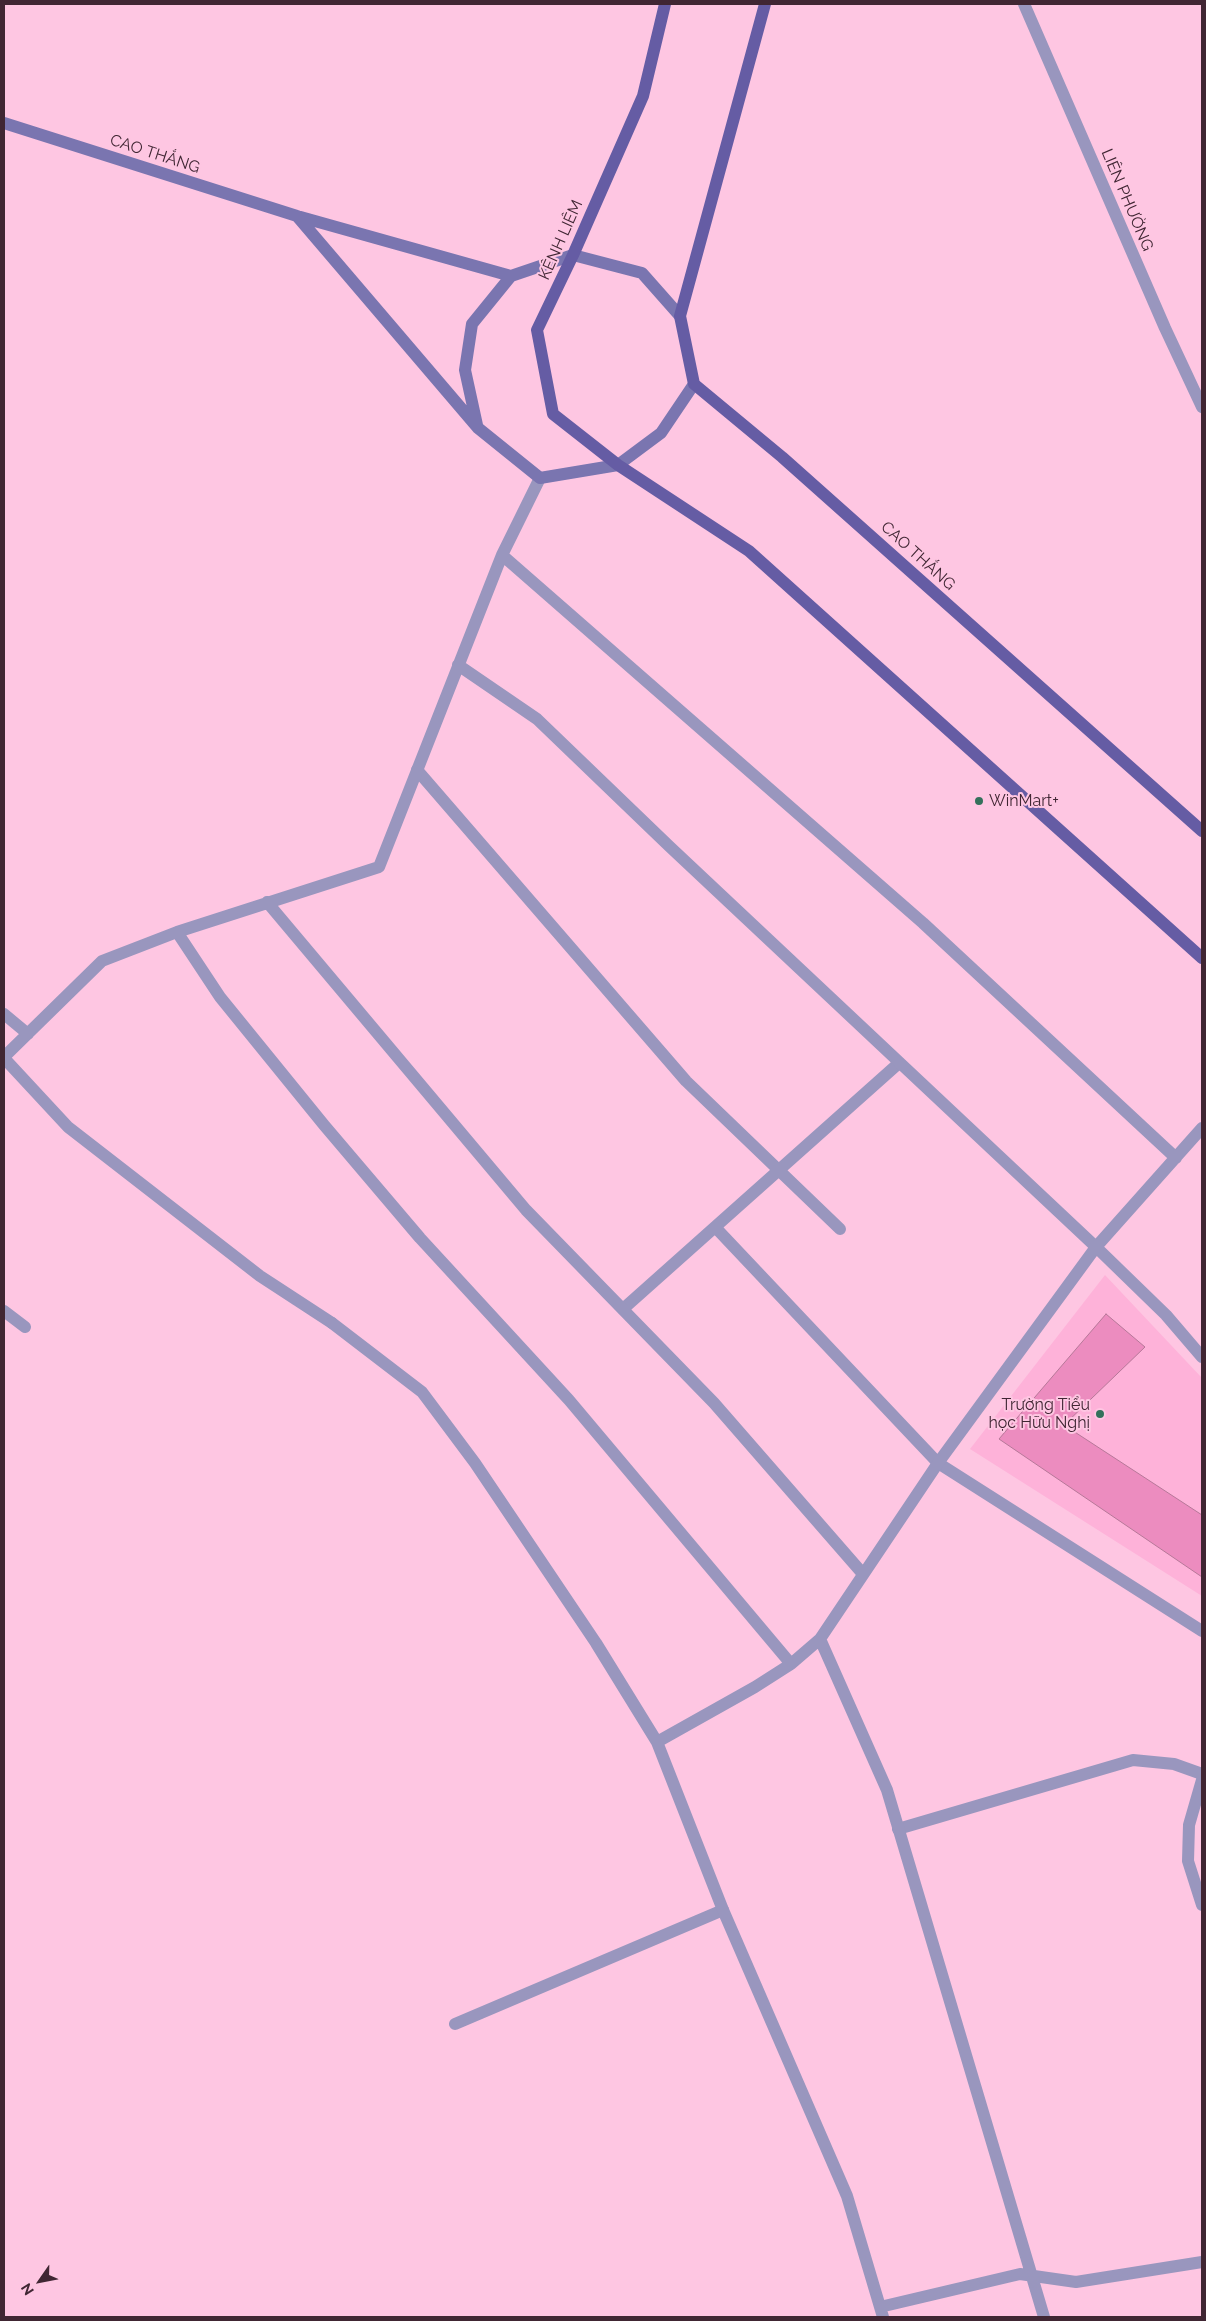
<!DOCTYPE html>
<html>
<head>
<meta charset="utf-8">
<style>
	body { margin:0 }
	#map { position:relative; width:1206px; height:2321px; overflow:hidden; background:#fec6e2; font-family:Raleway,sans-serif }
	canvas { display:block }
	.frame { position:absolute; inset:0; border:5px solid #402633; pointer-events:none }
	.north { position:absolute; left:15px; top:2256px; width:50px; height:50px; -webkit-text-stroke:4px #fec6e2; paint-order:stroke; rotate:237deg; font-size:14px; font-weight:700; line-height:20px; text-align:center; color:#402633 }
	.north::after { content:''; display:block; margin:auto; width:18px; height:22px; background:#402633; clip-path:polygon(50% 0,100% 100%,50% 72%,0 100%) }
</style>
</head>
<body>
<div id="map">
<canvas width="1206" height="2321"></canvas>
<div class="frame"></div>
<div class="north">N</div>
</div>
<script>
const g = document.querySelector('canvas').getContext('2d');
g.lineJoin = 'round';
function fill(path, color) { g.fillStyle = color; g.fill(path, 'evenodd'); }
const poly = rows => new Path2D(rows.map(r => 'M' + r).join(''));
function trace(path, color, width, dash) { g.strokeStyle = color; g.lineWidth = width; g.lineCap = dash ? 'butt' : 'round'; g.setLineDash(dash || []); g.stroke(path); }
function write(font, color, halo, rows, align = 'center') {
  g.font = font + ' Raleway,sans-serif'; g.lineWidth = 4; g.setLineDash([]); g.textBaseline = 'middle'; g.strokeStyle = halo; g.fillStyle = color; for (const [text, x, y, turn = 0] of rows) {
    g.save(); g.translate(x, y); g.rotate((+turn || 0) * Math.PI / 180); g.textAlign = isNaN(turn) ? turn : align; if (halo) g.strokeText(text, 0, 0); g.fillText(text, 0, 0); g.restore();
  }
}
fill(poly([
	[1105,1275,1202,1378,1202,1596,970,1449]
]), '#feb2d9');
const building = poly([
	[1106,1314,1145,1347,1064,1425,1202,1515,1202,1577,999,1439,1106,1314]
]);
fill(building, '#ec8cbf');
trace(building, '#b77899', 1);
trace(poly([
	[417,770,686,1081,840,1229],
	[4,1058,68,1127,260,1276,332,1323],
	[715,1227,938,1463,1202,1631],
	[623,1309,899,1063],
	[4,1311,25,1327],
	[898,1829,1133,1760,1174,1764,1202,1774],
	[455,2024,723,1910]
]), '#9996be', 12);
trace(poly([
	[1024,4,1165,328,1202,407],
	[502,555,923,923,1176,1158],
	[458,665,537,719,669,846,1096,1247,1166,1315,1202,1357],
	[267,902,526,1210,714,1403,863,1574],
	[177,932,220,997,324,1125,420,1238,569,1400,791,1664],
	[4,1014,28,1034],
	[4,1057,102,961,177,932,379,867,502,555,540,478],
	[332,1323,422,1392,475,1463,596,1643,657,1742,723,1910,847,2196,883,2317],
	[820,1639,887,1790,1044,2317],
	[657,1742,755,1687,791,1664,820,1639,938,1463,1096,1247,1202,1128],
	[1202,1780,1189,1825,1188,1861,1202,1905],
	[880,2307,1020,2274,1076,2282,1202,2262]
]), '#9996be', 12);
trace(poly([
	[4,123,297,216,511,276],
	[297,216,478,428,540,478,618,465,661,433,694,384],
	[477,425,465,370,472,324,511,276,573,255,642,273,680,316]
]), '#7a75b0', 12);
trace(poly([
	[665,4,643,96,573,255,537,330,553,414,618,465,749,551,1202,958],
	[765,4,680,316,694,384,782,457,1202,831]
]), '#655ca4', 12);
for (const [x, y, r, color] of [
	[979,801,5,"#34705b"],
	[1100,1414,5,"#34705b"]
]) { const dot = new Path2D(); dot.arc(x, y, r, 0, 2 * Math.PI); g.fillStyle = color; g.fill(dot); trace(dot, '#fec6e2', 2); }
write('16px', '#402633', '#fec6e2', [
	["CAO THẮNG",155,154,18],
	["LIÊN PHƯỜNG",1127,200,67],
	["KÊNH LIÊM",561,240,-66],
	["CAO THẮNG",918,556,42]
]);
write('16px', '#402633', '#fec6e2', [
	["WinMart+",989,801],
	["Trường Tiểu",1090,1405,"right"],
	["học Hữu Nghị",1090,1423,"right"]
], 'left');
</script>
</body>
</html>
